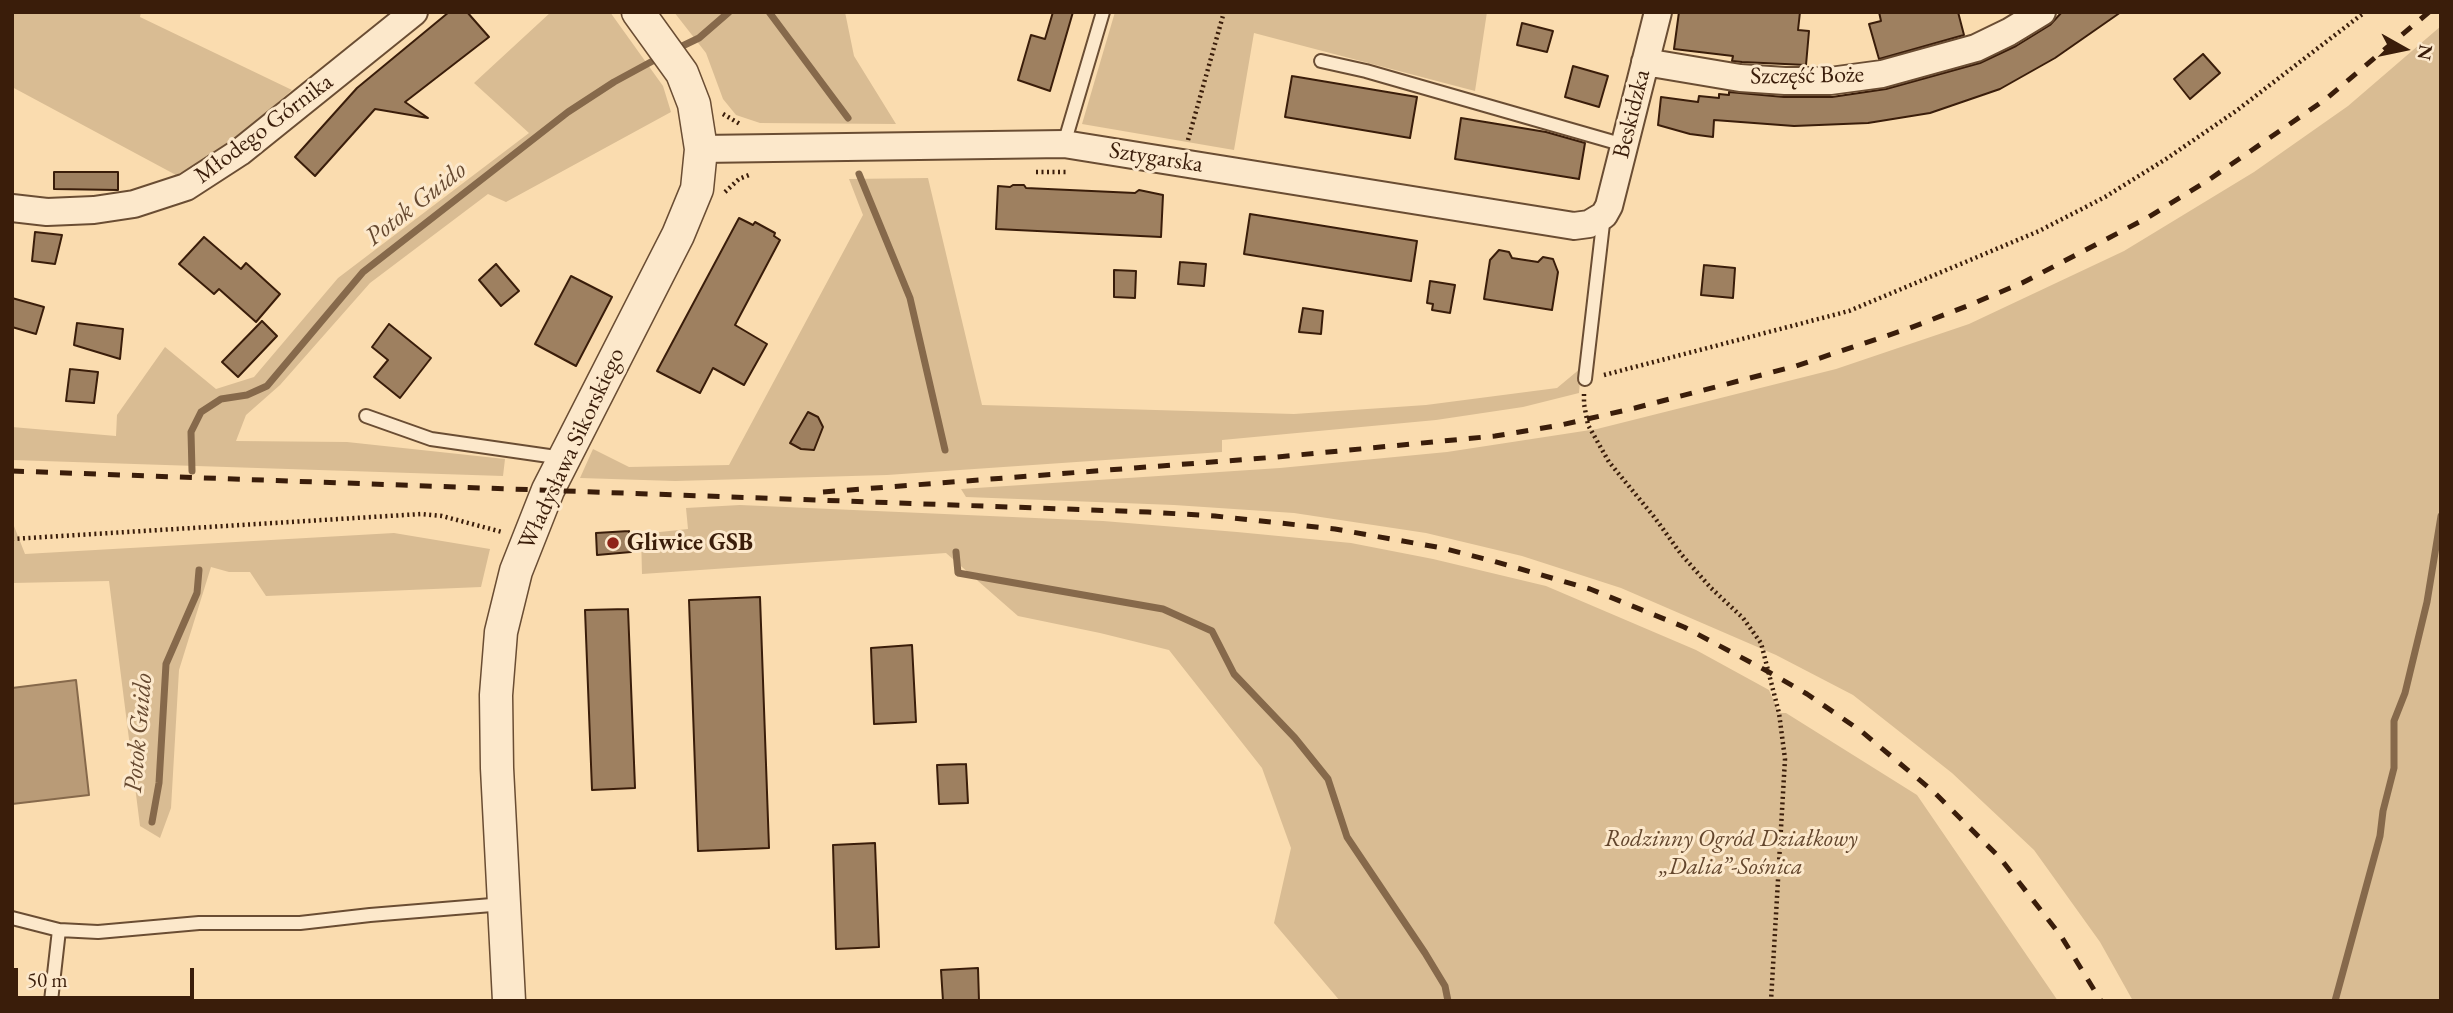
<!DOCTYPE html>
<html>
<head>
<meta charset="utf-8">
<style>
	body { margin:0 }
	#map { position:relative; width:2453px; height:1013px; overflow:hidden; background:#fadcaf; font-family:"EB Garamond",serif }
	canvas { display:block }
	.frame { position:absolute; inset:0; border:14px solid #3a1d0a; pointer-events:none }
	.north { position:absolute; left:2369px; top:14px; width:70px; height:70px; -webkit-text-stroke:5px #fce8cb; paint-order:stroke; rotate:99deg; font-size:19px; font-weight:700; line-height:28px; text-align:center; color:#3a1d0a }
	.north::after { content:''; display:block; margin:auto; width:24px; height:32px; background:#3a1d0a; clip-path:polygon(50% 0,100% 100%,50% 72%,0 100%) }
	.scale { position:absolute; left:14px; top:968px; width:180px; height:32px; box-sizing:border-box; border:4px solid #3a1d0a; border-top:0; padding-left:9px; font-size:21px; line-height:24px; white-space:nowrap; color:#3a1d0a; -webkit-text-stroke:5px #fce8cb; paint-order:stroke }
</style>
</head>
<body>
<div id="map">
<canvas width="2453" height="1013"></canvas>
<div class="frame"></div>
<div class="north">N</div>
<div class="scale">50 m</div>
</div>
<script>
const g = document.querySelector('canvas').getContext('2d');
g.lineJoin = 'round';
function fill(path, color) { g.fillStyle = color; g.fill(path, 'evenodd'); }
const poly = rows => new Path2D(rows.map(r => 'M' + r).join(''));
function trace(path, color, width, dash) { g.strokeStyle = color; g.lineWidth = width; g.lineCap = dash ? 'butt' : 'round'; g.setLineDash(dash || []); g.stroke(path); }
function write(font, color, halo, rows, align = 'center') {
  g.font = font + ' "EB Garamond",serif'; g.lineWidth = 6; g.setLineDash([]); g.textBaseline = 'middle'; g.strokeStyle = halo; g.fillStyle = color; for (const [text, x, y, turn = 0] of rows) {
    g.save(); g.translate(x, y); g.rotate((+turn || 0) * Math.PI / 180); g.textAlign = isNaN(turn) ? turn : align; if (halo) g.strokeText(text, 0, 0); g.fillText(text, 0, 0); g.restore();
  }
}
fill(poly([
	[12,12,141,12,140,17,292,90,223,150,176,175,12,87],
	[551,12,610,12,663,86,671,112,506,202,488,194,370,283,280,385,246,415,236,441,347,442,505,459,503,476,12,460,12,427,116,436,117,415,165,347,216,389,254,377,338,278,529,133,474,83],
	[674,12,845,12,854,56,896,124,760,123,736,115,723,99,706,53],
	[1115,12,1487,12,1475,91,1254,33,1234,150,1082,124],
	[2441,26,2441,1001,2133,1001,2100,942,2034,850,1952,773,1853,695,1776,655,1621,588,1522,556,1426,533,1294,513,1174,505,966,497,961,489,1280,468,1447,452,1597,429,1836,369,1969,324,2124,251,2254,172,2348,106],
	[928,178,982,405,1294,414,1426,405,1557,388,1581,368,1579,393,1523,407,1436,420,1222,440,1222,452,887,475,675,481,580,478,593,449,629,467,729,465,863,215,849,179],
	[740,505,1103,521,1237,532,1351,543,1433,559,1546,586,1696,650,1769,690,1779,713,1786,713,1917,795,2058,1001,1340,1001,1274,923,1291,848,1262,768,1169,650,1100,633,1018,616,946,553,642,574,641,534,688,529,686,508],
	[12,521,25,554,394,533,490,549,481,587,266,596,250,572,229,572,211,567,179,670,171,808,160,838,140,826,109,581,12,583]
]), '#d9bc93');
const water = poly([
	[76,680,89,795,12,804,12,688,76,680]
]);
fill(water, '#b99b77');
trace(water, '#86694b', 2);
trace(poly([
	[769,12,848,118],
	[674,50,699,38,729,12],
	[859,174,910,298,945,450],
	[192,471,191,432,201,412,221,399,247,395,267,386,363,272,568,112,614,82,660,57],
	[956,552,958,573,1163,609,1212,631,1234,674,1295,738,1328,779,1347,837,1425,953,1445,986,1448,1001],
	[152,822,159,783,166,664,197,593,199,570],
	[2335,1001,2380,836,2383,811,2394,768,2394,721,2405,693,2427,602,2441,516]
]), '#86694b', 7);
const building = poly([
	[449,12,467,12,489,37,405,102,428,118,375,109,315,176,295,157,357,88,449,12],
	[1053,12,1073,12,1050,91,1018,80,1031,35,1045,39,1053,12],
	[1679,12,1800,12,1798,30,1809,31,1806,65,1742,62,1732,61,1733,56,1674,49,1679,12],
	[1879,12,1958,12,1964,35,1879,59,1869,24,1881,21,1879,12],
	[2062,12,2121,12,2055,58,2000,89,1930,113,1868,123,1794,126,1714,120,1713,137,1690,134,1658,125,1661,97,1698,102,1699,96,1719,98,1719,94,1729,95,1729,92,1784,97,1832,97,1886,89,1980,63,2016,46,2050,25,2062,12],
	[1522,23,1553,31,1547,52,1517,45,1522,23],
	[2203,54,2220,73,2190,99,2174,79,2203,54],
	[1573,66,1608,76,1599,107,1565,97,1573,66],
	[1292,76,1417,97,1410,138,1285,117,1292,76],
	[1461,118,1546,132,1585,143,1579,179,1455,159,1461,118],
	[54,172,118,172,118,190,54,189,54,172],
	[1013,185,1024,185,1026,188,1135,193,1139,190,1163,195,1161,237,996,229,998,186,1010,187,1013,185],
	[1250,214,1417,241,1411,281,1244,254,1250,214],
	[739,218,753,225,755,222,775,233,774,236,780,240,735,325,767,344,744,385,713,368,700,393,657,371,739,218],
	[35,232,62,235,55,264,32,261,35,232],
	[204,237,241,269,246,263,280,294,256,322,219,289,214,294,179,264,204,237],
	[1499,250,1509,252,1512,258,1538,262,1543,257,1553,259,1558,272,1552,310,1484,299,1490,260,1499,250],
	[1180,262,1206,264,1204,286,1178,284,1180,262],
	[496,264,519,291,501,306,479,280,496,264],
	[1704,265,1735,268,1733,298,1701,295,1704,265],
	[1114,270,1136,271,1135,298,1114,297,1114,270],
	[571,276,612,297,576,366,535,344,571,276],
	[1430,281,1455,285,1450,313,1432,310,1433,304,1427,303,1430,281],
	[12,298,44,307,36,334,12,327,12,298],
	[1303,308,1323,311,1321,334,1299,332,1303,308],
	[262,321,277,336,238,377,222,362,262,321],
	[77,323,123,329,120,359,74,345,77,323],
	[389,324,431,358,400,398,374,377,388,360,372,347,389,324],
	[70,369,98,372,94,403,66,401,70,369],
	[808,412,818,417,823,427,814,450,801,449,790,443,808,412],
	[629,531,631,552,597,555,596,533,629,531],
	[760,597,769,848,698,851,689,600,760,597],
	[628,609,635,788,592,790,585,610,628,609],
	[912,645,916,722,874,724,871,648,912,645],
	[966,764,968,803,939,804,937,765,966,764],
	[875,843,879,947,836,949,833,845,875,843],
	[978,968,979,1001,943,1001,941,970,978,968]
]);
fill(building, '#9e8060');
trace(building, '#3a1d0a', 2);
const service = poly([
	[1321,61,1366,71,1624,145],
	[1064,144,1103,12],
	[1585,379,1604,215],
	[366,416,431,439,563,458],
	[12,918,59,930,98,932,199,923,300,923,370,915,504,904],
	[51,1001,59,930]
]);
const minor = poly([
	[1645,62,1740,78,1785,81,1830,81,1882,74,1976,48,2009,32,2042,12],
	[701,149,1064,144,1574,226,1589,224,1604,215,1609,206,1658,12],
	[12,208,47,212,94,210,134,204,186,187,240,152,414,12]
]);
const tertiary = poly([
	[509,1001,497,768,496,695,501,632,516,571,548,490,678,235,697,189,701,149,694,104,682,73,638,12]
]);
trace(service, '#6a4d33', 16);
trace(minor, '#6a4d33', 30);
trace(tertiary, '#6a4d33', 35);
trace(poly([
	[723,114,740,124],
	[1188,140,1224,12],
	[1036,172,1069,172],
	[725,192,739,179,749,175],
	[1604,375,1849,311,2039,231,2105,197,2166,159,2236,111,2365,12],
	[1584,394,1584,404,1588,425,1609,462,1655,518,1681,554,1711,588,1743,618,1761,643,1779,713,1785,759,1771,1001],
	[12,539,421,514,442,516,502,532]
]), '#3a1d0a', 4.5, [2, 3.5]);
trace(service, '#fce8cb', 12);
trace(minor, '#fce8cb', 26);
trace(tertiary, '#fce8cb', 32);
trace(poly([
	[12,471,1148,512,1215,516,1335,529,1442,548,1493,561,1590,589,1684,627,1767,671,1807,694,1861,731,1934,792,2000,858,2061,936,2101,1001],
	[823,492,1277,457,1495,436,1561,425,1635,408,1796,366,1910,328,1967,306,2022,283,2147,218,2210,179,2326,99,2429,12]
]), '#3a1d0a', 5, [12, 12]);
for (const [x, y, r, color] of [
	[613,543,7,"#8f2418"]
]) { const dot = new Path2D(); dot.arc(x, y, r, 0, 2 * Math.PI); g.fillStyle = color; g.fill(dot); trace(dot, '#fce8cb', 2.5); }
write('24px', '#3a1d0a', '#fce8cb', [
	["Szczęść Boże",1807,76,-1],
	["Beskidzka",1632,114,-76],
	["Młodego Górnika",264,129,-37],
	["Sztygarska",1156,158,9],
	["Władysława Sikorskiego",572,449,-65]
]);
write('bold 24px', '#3a1d0a', '#fce8cb', [
	["Gliwice GSB",627,543]
], 'left');
write('italic 24px', '#62452c', '#fce8cb', [
	["Rodzinny Ogród Działkowy",1731,839],
	["„Dalia”-Sośnica",1731,867]
]);
write('italic 26px', '#664930', '#fce8cb', [
	["Potok Guido",416,204,-38],
	["Potok Guido",139,733,-85]
]);
</script>
</body>
</html>
